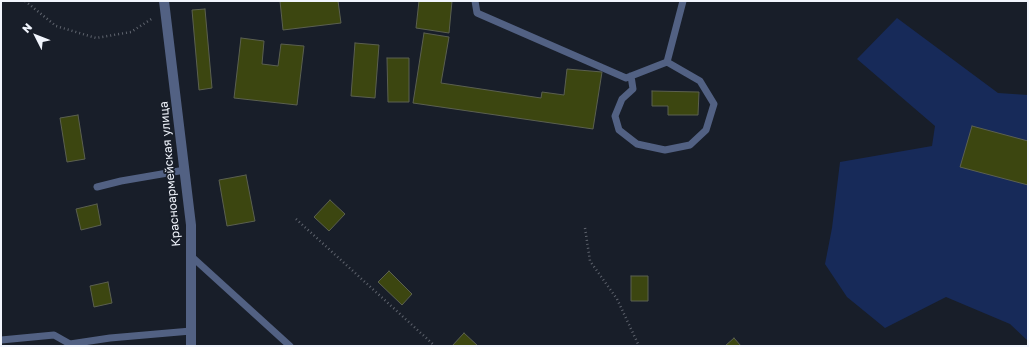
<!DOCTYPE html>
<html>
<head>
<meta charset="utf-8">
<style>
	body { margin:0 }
	#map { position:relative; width:1029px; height:347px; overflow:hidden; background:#181e29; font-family:"Golos Text",sans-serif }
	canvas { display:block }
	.frame { position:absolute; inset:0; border:2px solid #f1f5fd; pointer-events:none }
	.north { position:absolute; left:16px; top:16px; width:40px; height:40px; -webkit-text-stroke:3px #181e29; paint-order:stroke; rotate:312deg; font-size:11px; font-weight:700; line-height:16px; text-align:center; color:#f1f5fd }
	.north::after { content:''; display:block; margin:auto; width:14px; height:18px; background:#f1f5fd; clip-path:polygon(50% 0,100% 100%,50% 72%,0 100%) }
</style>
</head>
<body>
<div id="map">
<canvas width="1029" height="347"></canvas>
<div class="frame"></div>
<div class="north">N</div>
</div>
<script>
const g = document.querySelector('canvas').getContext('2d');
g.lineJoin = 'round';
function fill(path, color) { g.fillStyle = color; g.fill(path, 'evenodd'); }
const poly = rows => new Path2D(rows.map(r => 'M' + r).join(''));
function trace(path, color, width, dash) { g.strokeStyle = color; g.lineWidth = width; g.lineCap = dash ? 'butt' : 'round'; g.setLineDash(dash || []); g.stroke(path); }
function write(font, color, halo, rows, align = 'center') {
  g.font = font + ' "Golos Text",sans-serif'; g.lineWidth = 3.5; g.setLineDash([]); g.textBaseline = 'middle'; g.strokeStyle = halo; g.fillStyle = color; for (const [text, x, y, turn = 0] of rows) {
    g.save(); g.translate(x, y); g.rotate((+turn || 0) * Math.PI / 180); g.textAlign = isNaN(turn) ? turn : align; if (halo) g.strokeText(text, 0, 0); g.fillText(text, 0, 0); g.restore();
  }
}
fill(poly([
	[897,18,998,93,1028,95,1028,341,1010,324,946,297,885,328,847,297,825,264,832,228,840,162,932,146,935,126,857,59]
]), '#172a59');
const building = poly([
	[280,1,338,1,341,23,283,30,280,1],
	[419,1,452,1,449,33,416,28,419,1],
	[205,9,212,88,199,90,192,10,205,9],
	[424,33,449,37,441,83,541,98,542,92,564,95,567,69,602,72,593,129,413,103,424,33],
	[241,38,264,41,262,64,278,66,281,44,304,46,297,105,234,98,241,38],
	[355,43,379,45,375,98,351,96,355,43],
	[387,58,409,58,409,102,388,102,387,58],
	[652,91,699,92,698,115,668,115,668,106,652,106,652,91],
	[78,115,85,159,67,162,60,118,78,115],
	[972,126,1028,141,1028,185,960,167,972,126],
	[246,175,255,221,227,226,219,180,246,175],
	[330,200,345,214,329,231,314,217,330,200],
	[97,204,101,225,81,230,76,209,97,204],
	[389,271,412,294,402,305,378,282,389,271],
	[631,276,648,276,648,301,631,301,631,276],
	[108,282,112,303,94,307,90,286,108,282],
	[464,333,478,346,452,346,464,333],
	[734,338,741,346,725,346,734,338]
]);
fill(building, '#3c4610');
trace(building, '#5b6050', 1);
trace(poly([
	[25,1,56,26,96,38,131,32,153,18],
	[296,219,435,346],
	[585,228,590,261,617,299,639,346]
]), '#5f646e', 2.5, [1, 3]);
trace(poly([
	[475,1,477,13,626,78,667,62,683,1],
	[631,76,633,89,622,99,615,116,619,130,637,144,665,150,690,145,706,130,714,104,700,81,667,62],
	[97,187,121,181,185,170],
	[191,256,290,346],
	[1,340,54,335,70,344,110,338,191,331]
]), '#526183', 7);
trace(poly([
	[164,1,191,225,191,346]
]), '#526183', 10);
write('12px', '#f1f5fd', '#181e29', [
	["Красноармейская улица",170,174,-95]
]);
</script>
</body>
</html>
